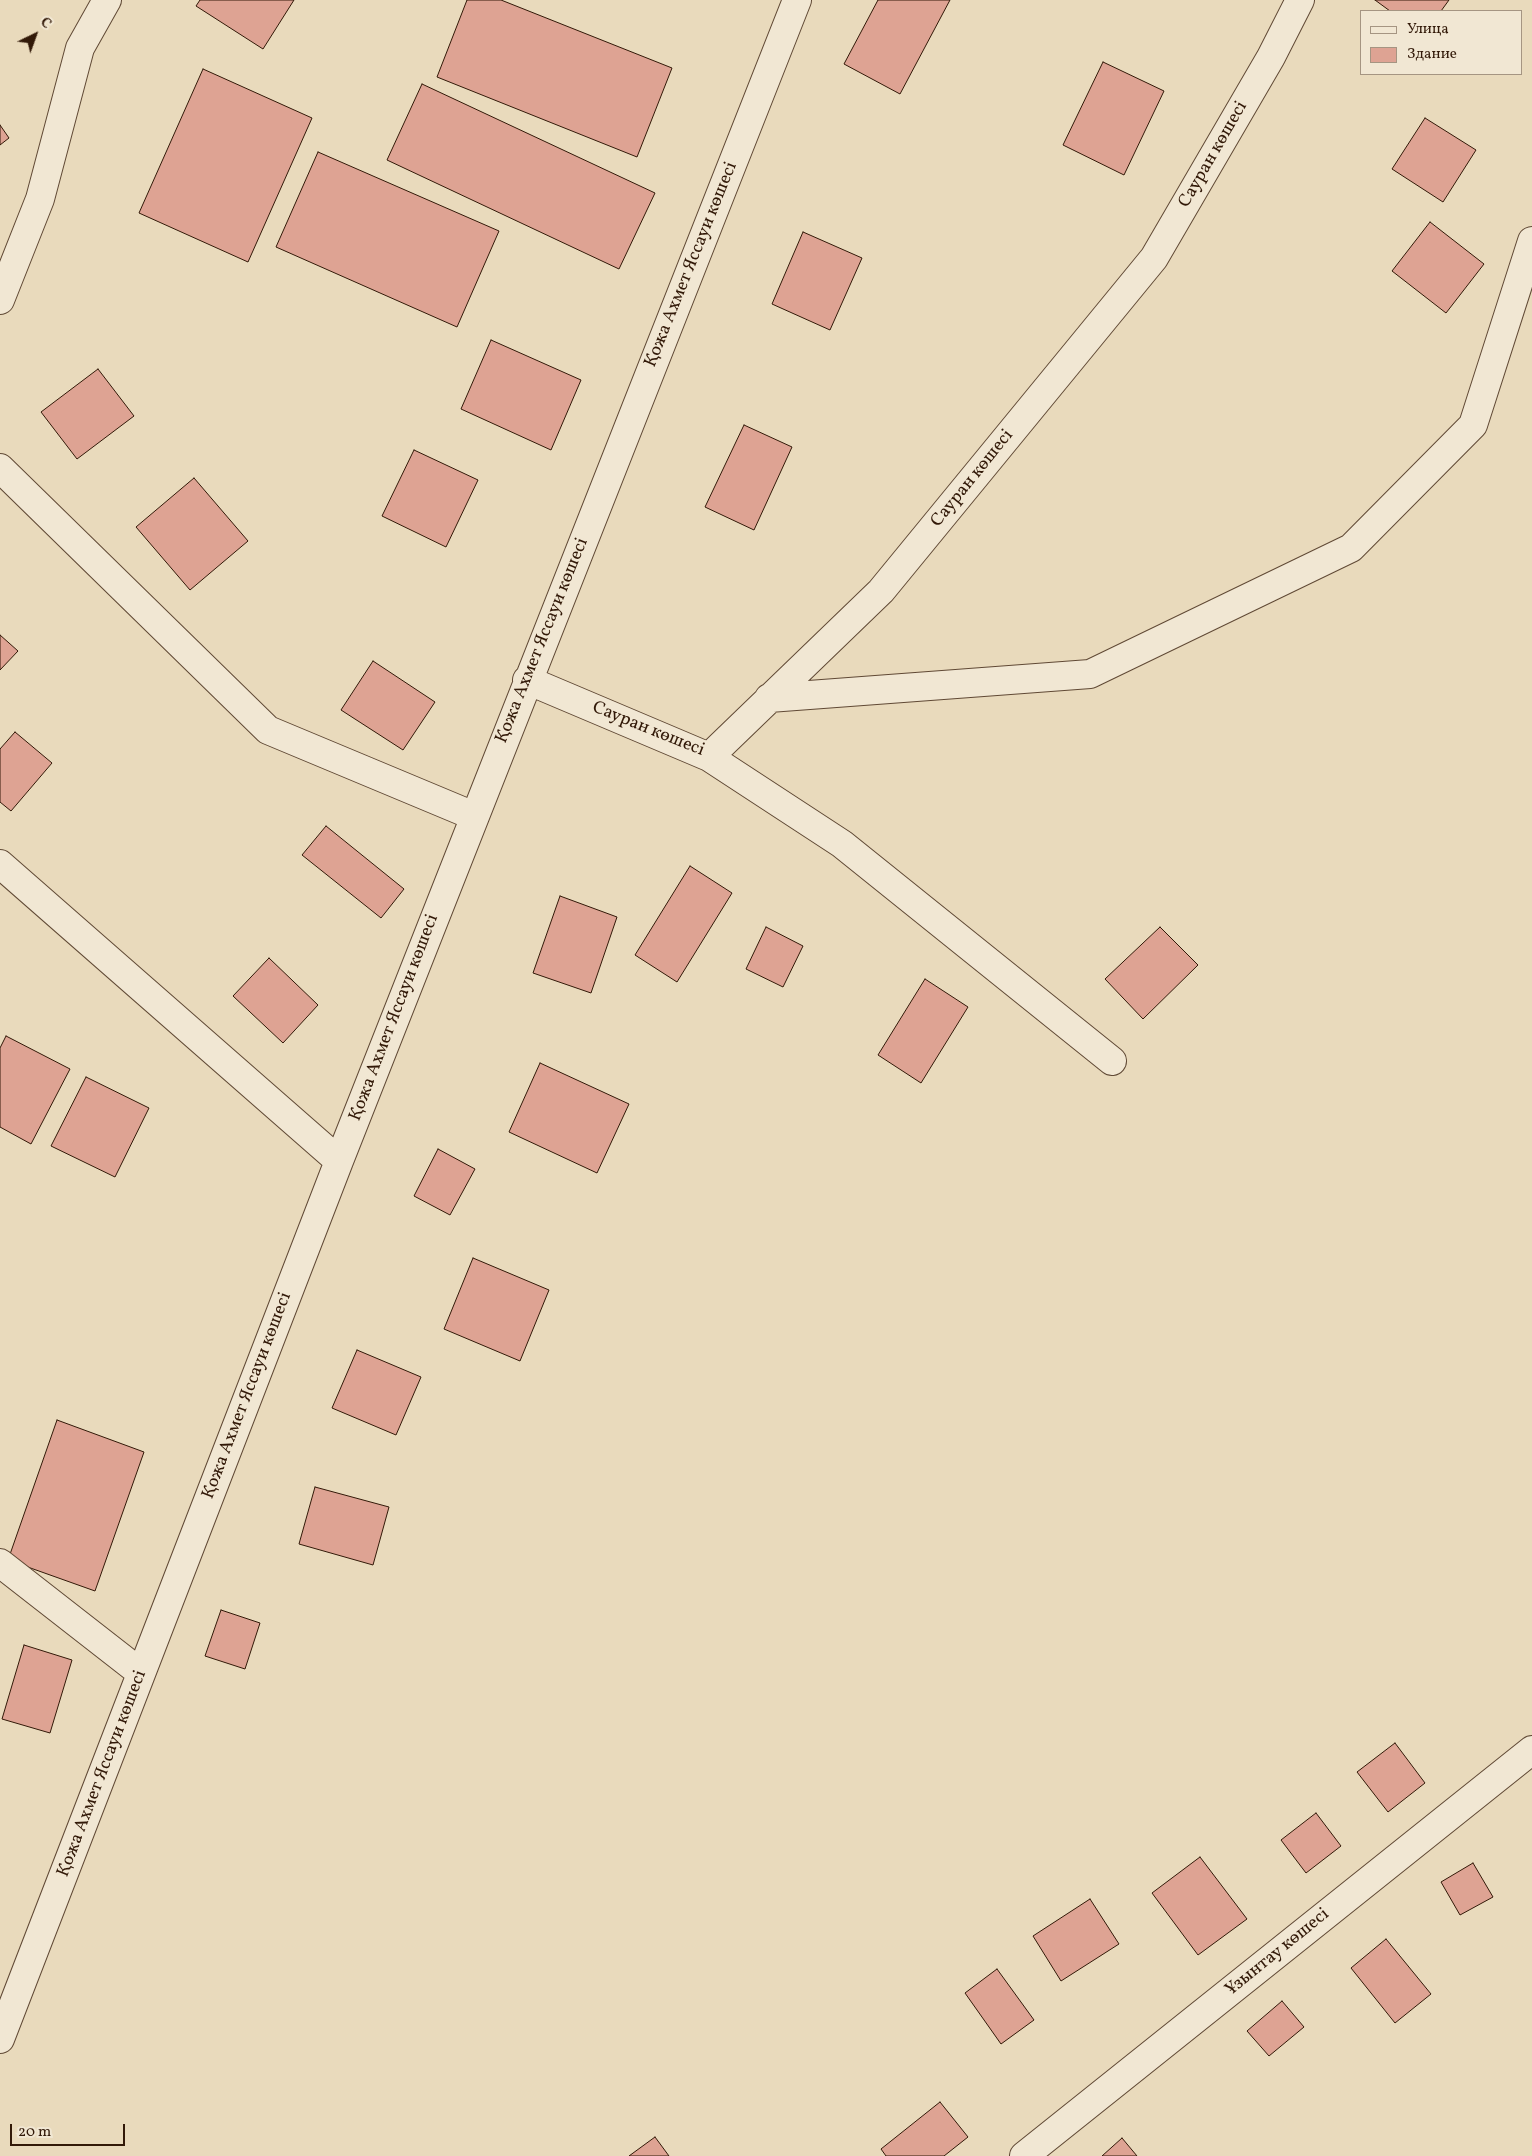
<!DOCTYPE html>
<html>
<head>
<meta charset="utf-8">
<style>
	body { margin:0 }
	#map { position:relative; width:1532px; height:2156px; overflow:hidden; background:#e9dabc; font-family:Vollkorn,serif }
	canvas { display:block }
	.legend { position:absolute; left:1360px; top:10px; width:162px; height:65px; box-sizing:border-box; background:#f1e7d3; border:1px solid #a59582; margin:0; padding:6px 9px; list-style:none; font-size:15px; color:#321908 }
	.legend li { display:flex; align-items:center; gap:10px; height:25px }
	.legend b { width:25px; border:1px solid #a59582 }
	.north { position:absolute; left:10px; top:10px; width:50px; height:50px; -webkit-text-stroke:4px #f1e7d3; paint-order:stroke; rotate:42deg; font-size:14px; font-weight:700; line-height:20px; text-align:center; color:#321908 }
	.north::after { content:''; display:block; margin:auto; width:18px; height:22px; background:#321908; clip-path:polygon(50% 0,100% 100%,50% 72%,0 100%) }
	.scale { position:absolute; left:10px; top:2124px; width:115px; height:22px; box-sizing:border-box; border:2px solid #321908; border-top:0; padding-left:6px; font-size:15px; line-height:18px; white-space:nowrap; color:#321908; -webkit-text-stroke:4px #f1e7d3; paint-order:stroke }
</style>
</head>
<body>
<div id="map">
<canvas width="1532" height="2156"></canvas>
<ul class="legend">
<li><b style="height:6px;background:#f1e7d3"></b>Улица</li>
<li><b style="height:14px;background:#dea393"></b>Здание</li>
</ul>
<div class="north">С</div>
<div class="scale">20 m</div>
</div>
<script>
const g = document.querySelector('canvas').getContext('2d');
g.lineJoin = 'round';
function fill(path, color) { g.fillStyle = color; g.fill(path, 'evenodd'); }
const poly = rows => new Path2D(rows.map(r => 'M' + r).join(''));
function trace(path, color, width, dash) { g.strokeStyle = color; g.lineWidth = width; g.lineCap = dash ? 'butt' : 'round'; g.setLineDash(dash || []); g.stroke(path); }
function write(font, color, halo, rows, align = 'center') {
  g.font = font + ' Vollkorn,serif'; g.lineWidth = 5; g.setLineDash([]); g.textBaseline = 'middle'; g.strokeStyle = halo; g.fillStyle = color; for (const [text, x, y, turn = 0] of rows) {
    g.save(); g.translate(x, y); g.rotate((+turn || 0) * Math.PI / 180); g.textAlign = isNaN(turn) ? turn : align; if (halo) g.strokeText(text, 0, 0); g.fillText(text, 0, 0); g.restore();
  }
}
const building = poly([
	[200,0,294,0,263,49,196,6,200,0],
	[467,0,501,0,672,68,637,157,437,77,467,0],
	[878,0,950,0,900,94,844,64,878,0],
	[1375,0,1449,0,1441,11,1390,11,1375,0],
	[1103,62,1164,91,1124,175,1063,145,1103,62],
	[203,69,312,118,248,262,139,213,203,69],
	[422,84,655,193,619,269,387,160,422,84],
	[1425,118,1476,150,1443,202,1392,169,1425,118],
	[0,125,9,138,0,145,0,125],
	[318,152,499,231,457,327,276,247,318,152],
	[1430,222,1484,264,1446,313,1392,271,1430,222],
	[803,232,862,258,830,330,772,304,803,232],
	[491,340,581,380,551,450,461,409,491,340],
	[98,369,134,416,77,459,41,412,98,369],
	[744,425,792,447,754,530,705,507,744,425],
	[414,450,478,480,446,547,382,516,414,450],
	[194,478,248,541,190,590,136,527,194,478],
	[0,635,18,651,0,670,0,635],
	[373,661,435,702,403,750,341,710,373,661],
	[15,732,52,763,11,811,0,802,0,749,15,732],
	[326,826,404,889,381,918,302,855,326,826],
	[690,866,732,893,677,982,635,955,690,866],
	[560,896,617,917,591,993,533,973,560,896],
	[766,927,803,946,783,987,746,969,766,927],
	[1160,927,1198,965,1143,1019,1105,979,1160,927],
	[269,958,318,1005,283,1043,233,996,269,958],
	[925,979,968,1007,921,1083,878,1055,925,979],
	[6,1036,70,1069,31,1144,0,1127,0,1048,6,1036],
	[540,1063,629,1104,597,1173,509,1132,540,1063],
	[86,1077,149,1108,115,1177,51,1146,86,1077],
	[438,1149,475,1169,450,1215,414,1196,438,1149],
	[473,1258,549,1290,520,1361,444,1329,473,1258],
	[357,1350,421,1377,396,1435,332,1408,357,1350],
	[57,1420,144,1452,95,1591,8,1560,57,1420],
	[315,1487,389,1507,373,1565,299,1544,315,1487],
	[221,1610,260,1623,245,1669,205,1656,221,1610],
	[24,1645,72,1660,50,1733,2,1719,24,1645],
	[1395,1743,1425,1783,1388,1812,1357,1772,1395,1743],
	[1316,1813,1341,1846,1306,1873,1281,1840,1316,1813],
	[1200,1857,1247,1919,1198,1955,1152,1893,1200,1857],
	[1473,1863,1493,1897,1460,1915,1441,1882,1473,1863],
	[1090,1899,1119,1944,1061,1981,1033,1936,1090,1899],
	[1386,1939,1431,1994,1395,2023,1351,1968,1386,1939],
	[997,1969,1034,2020,1001,2044,965,1993,997,1969],
	[1282,2001,1304,2027,1269,2056,1247,2031,1282,2001],
	[940,2102,968,2137,944,2156,886,2156,881,2149,940,2102],
	[655,2137,669,2156,629,2156,655,2137],
	[1122,2138,1137,2156,1102,2156,1122,2138]
]);
fill(building, '#dea393');
trace(building, '#321908', 1);
const minor = poly([
	[0,300,40,199,80,48,107,0],
	[0,468,268,730,474,816],
	[527,680,709,757,881,591,1154,258,1271,57,1300,0],
	[769,698,1090,674,1351,548,1473,425,1532,241],
	[709,757,842,844,1112,1061],
	[0,864,339,1161],
	[0,1563,141,1673],
	[0,2039,339,1161,797,0],
	[1024,2156,1532,1750]
]);
trace(minor, '#604935', 30);
trace(minor, '#f1e7d3', 28);
write('18px', '#321908', '#f1e7d3', [
	["Сауран көшесі",1214,155,-60],
	["Қожа Ахмет Яссауи көшесі",692,265,-68],
	["Сауран көшесі",973,479,-51],
	["Қожа Ахмет Яссауи көшесі",543,641,-68],
	["Сауран көшесі",648,730,22],
	["Қожа Ахмет Яссауи көшесі",395,1018,-69],
	["Қожа Ахмет Яссауи көшесі",248,1396,-69],
	["Қожа Ахмет Яссауи көшесі",103,1774,-69],
	["Ұзынтау көшесі",1278,1953,-39]
]);
</script>
</body>
</html>
